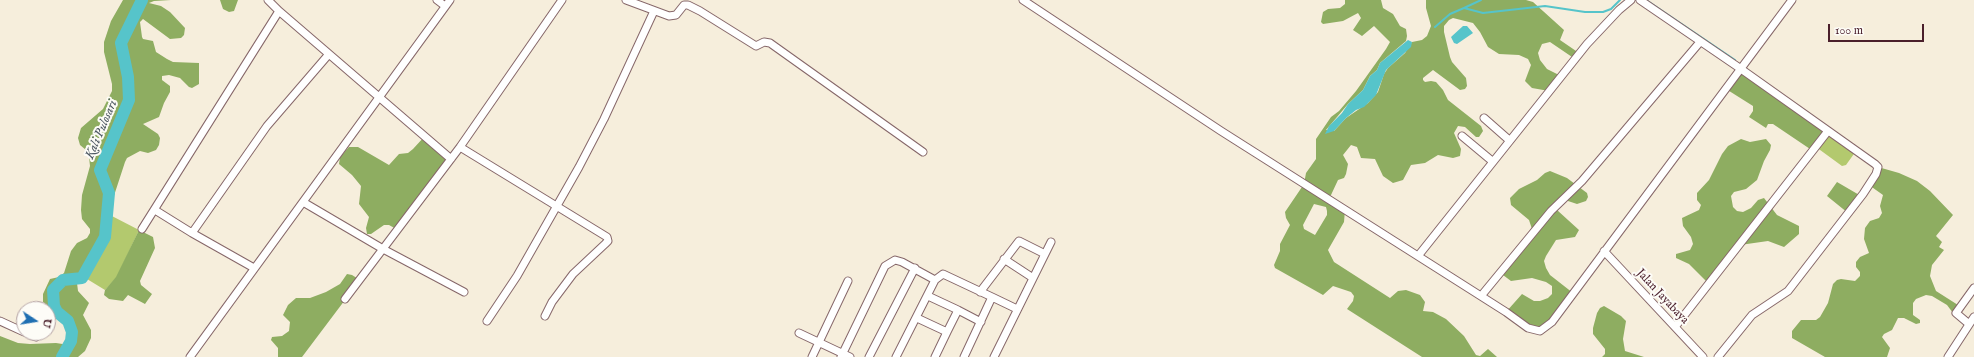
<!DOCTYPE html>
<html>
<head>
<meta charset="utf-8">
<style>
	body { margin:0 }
	#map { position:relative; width:1974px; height:357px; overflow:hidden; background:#f6eedc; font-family:"IM FELL English",serif }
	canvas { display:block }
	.north { position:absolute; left:16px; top:301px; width:40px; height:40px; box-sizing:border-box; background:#fdfcf7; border:1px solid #b5a4a5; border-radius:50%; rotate:102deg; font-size:11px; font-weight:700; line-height:16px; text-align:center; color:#4a1f2b }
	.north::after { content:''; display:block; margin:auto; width:14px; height:18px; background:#1f6fb2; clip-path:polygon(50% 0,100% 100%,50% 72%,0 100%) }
	.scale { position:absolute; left:1828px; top:24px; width:96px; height:18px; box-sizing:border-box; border:2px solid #4a1f2b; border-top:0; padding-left:5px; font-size:12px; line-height:14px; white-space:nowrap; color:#4a1f2b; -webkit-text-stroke:3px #fdfcf7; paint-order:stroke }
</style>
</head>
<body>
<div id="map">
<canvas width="1974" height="357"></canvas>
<div class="north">U</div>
<div class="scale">100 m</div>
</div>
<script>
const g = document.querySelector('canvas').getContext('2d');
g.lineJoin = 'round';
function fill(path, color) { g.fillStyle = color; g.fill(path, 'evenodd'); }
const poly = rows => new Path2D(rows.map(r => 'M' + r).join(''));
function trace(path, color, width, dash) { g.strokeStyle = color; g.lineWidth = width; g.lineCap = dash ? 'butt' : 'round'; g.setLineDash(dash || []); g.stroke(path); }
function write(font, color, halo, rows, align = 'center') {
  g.font = font + ' "IM FELL English",serif'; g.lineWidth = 4; g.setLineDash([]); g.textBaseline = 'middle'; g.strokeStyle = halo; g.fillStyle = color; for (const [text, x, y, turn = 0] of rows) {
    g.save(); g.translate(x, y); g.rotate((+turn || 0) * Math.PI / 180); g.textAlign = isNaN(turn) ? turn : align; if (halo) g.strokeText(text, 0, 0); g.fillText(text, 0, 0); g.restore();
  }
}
fill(poly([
	[1828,131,1856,151,1846,165,1842,166,1816,147],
	[108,214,139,230,117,277,105,290,87,279,84,274,105,237]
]), '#b3c96e');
fill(poly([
	[123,0,171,0,154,1,149,3,161,6,170,12,185,28,184,35,181,38,170,39,143,19,140,22,142,37,143,39,153,41,156,52,167,59,173,62,199,63,199,84,192,88,189,87,180,78,169,75,162,76,162,80,170,86,170,92,164,103,159,117,143,124,158,134,160,138,159,145,156,150,148,153,140,151,127,158,125,162,108,214,105,237,82,278,77,283,78,291,89,303,83,315,91,330,91,338,85,351,78,357,0,357,0,336,18,343,30,344,56,343,69,345,71,341,72,332,68,321,43,302,43,294,50,279,59,277,64,273,71,251,77,243,87,238,90,233,90,229,82,219,81,210,82,195,90,166,89,157,86,150,80,145,78,138,81,128,103,109,112,91,112,84,104,52,104,42,111,21],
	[220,0,238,0,234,11,229,12,223,9],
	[1345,0,1381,0,1383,8,1393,14,1400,26,1406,29,1407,36,1406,41,1380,63,1377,70,1370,76,1363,90,1348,104,1326,130,1334,131,1346,118,1368,103,1378,92,1384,74,1388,68,1405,53,1412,42,1422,40,1427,36,1431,26,1426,8,1426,0,1526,0,1533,2,1564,30,1560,40,1579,53,1575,59,1550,42,1542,44,1538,53,1540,60,1547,69,1561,76,1549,91,1532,88,1525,81,1531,65,1528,59,1519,55,1499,54,1488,47,1480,32,1473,23,1453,18,1449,20,1444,26,1444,32,1450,57,1452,62,1466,78,1467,86,1465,89,1460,90,1433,70,1423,78,1423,80,1425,82,1431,81,1436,82,1443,90,1448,100,1481,126,1483,131,1479,137,1476,137,1465,127,1458,126,1454,133,1461,149,1460,156,1453,158,1438,155,1425,163,1411,165,1403,180,1393,183,1383,176,1375,159,1361,158,1357,147,1351,145,1343,155,1348,164,1346,174,1344,178,1338,180,1331,195,1327,198,1345,210,1344,222,1328,250,1334,262,1390,298,1398,291,1406,290,1420,295,1425,302,1423,311,1433,312,1446,319,1464,336,1476,355,1480,356,1488,349,1497,357,1422,357,1347,309,1353,301,1354,296,1351,292,1333,286,1323,295,1275,268,1274,265,1280,251,1280,244,1290,225,1286,218,1285,212,1304,184,1306,173,1316,159,1316,139,1331,117,1339,111,1356,91,1386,49,1390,42,1374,26,1362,36,1353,30,1361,18,1358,13,1343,21,1323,24,1321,22,1323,12,1328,9,1340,8,1345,4],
	[1314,204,1326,207,1327,211,1327,215,1315,235,1304,229,1303,225],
	[1741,69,1828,131,1813,151,1773,124,1768,124,1766,128,1749,117,1753,111,1753,106,1726,89],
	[424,137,451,159,398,230,389,225,384,225,371,234,367,234,366,228,369,217,359,204,361,186,352,175,339,164,340,157,349,147,358,147,389,165,399,154,408,153,413,149],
	[1741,139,1750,142,1766,139,1771,145,1770,150,1764,161,1757,180,1746,189,1734,192,1731,196,1733,207,1737,211,1743,212,1751,208,1758,200,1764,198,1777,215,1799,226,1799,234,1784,247,1768,241,1740,245,1709,284,1689,264,1676,258,1676,254,1690,250,1693,244,1691,237,1683,226,1682,218,1699,210,1701,205,1697,200,1697,193,1709,180,1722,154,1728,146],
	[1878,167,1899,173,1917,181,1930,191,1953,215,1936,236,1942,242,1939,247,1944,250,1932,265,1930,276,1936,291,1958,305,1955,313,1953,313,1947,305,1932,296,1926,295,1916,299,1913,303,1913,315,1920,320,1920,323,1916,324,1904,318,1898,318,1892,330,1884,334,1882,337,1890,348,1887,357,1825,357,1792,338,1792,331,1801,320,1816,320,1820,317,1828,303,1833,284,1837,280,1841,279,1855,281,1860,276,1860,272,1856,267,1856,262,1860,257,1869,253,1864,239,1865,228,1870,221,1879,218,1882,213,1880,206,1883,195,1869,185],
	[1550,171,1567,178,1587,193,1588,197,1586,201,1577,204,1562,199,1557,210,1579,230,1575,237,1556,240,1546,256,1544,261,1546,268,1550,275,1573,293,1540,331,1506,312,1522,294,1534,301,1540,301,1548,298,1552,294,1552,286,1546,282,1532,278,1511,281,1503,275,1533,232,1529,220,1511,205,1510,198,1519,189,1537,180,1545,173],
	[1837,182,1861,196,1848,213,1827,196],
	[139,230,153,237,155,248,140,281,141,285,152,294,145,304,128,295,123,301,109,299,104,295,105,290,116,277],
	[347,274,352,275,360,280,302,357,278,357,278,348,271,340,272,337,282,336,289,331,290,322,283,315,288,305,296,298,310,298,326,292,340,284],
	[1604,306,1621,316,1626,321,1623,339,1625,351,1644,357,1602,357,1605,354,1605,349,1593,334,1593,328,1597,313,1600,308]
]), '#8ead61');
fill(poly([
	[1463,26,1467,26,1473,33,1457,44,1454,43,1451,37],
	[1408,40,1412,42,1411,47,1386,70,1376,95,1364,107,1356,110,1346,118,1334,131,1325,134,1329,126,1342,113,1348,104,1363,90,1370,76,1377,70,1380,63]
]), '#56c4ca');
trace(poly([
	[1646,0,1735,60],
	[1464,8,1481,0],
	[1435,27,1450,14,1464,8,1483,13,1545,6,1585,12,1603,12,1611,9,1620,0]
]), '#56c4ca', 2);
trace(poly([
	[62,357,71,341,72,332,68,321,57,312,54,306,53,290,63,280,82,278,105,237,109,193,100,170,129,100,128,77,121,43,142,0]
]), '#56c4ca', 12);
const minor = poly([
	[268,0,279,11],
	[437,0,445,6],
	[626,0,669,16,676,15,684,5,688,5,700,11,756,46,764,42,770,43,923,152],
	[1023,0,1221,131,1506,312,1528,328,1540,331,1552,322,1792,0],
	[1640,0,1741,69,1875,164,1878,167,1876,174,1863,194,1788,291,1752,315,1718,357],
	[1484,118,1509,140],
	[1462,136,1492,161],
	[460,147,607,237,608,241,605,244,573,274,552,302,545,316],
	[303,202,383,249,464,292],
	[155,210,192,233,254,268],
	[142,229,279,11,451,159],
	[192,233,267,126,329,54],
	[1604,251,1703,357],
	[1418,256,1587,44,1619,10,1631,0],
	[1004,259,1033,278],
	[935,280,943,274,992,297,964,357],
	[980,292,1019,241,1045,254],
	[928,296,958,310],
	[1481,296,1551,211,1582,181,1700,42],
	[992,297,1017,309],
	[345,299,460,147,562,0],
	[917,318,947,332,935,357],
	[0,321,24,332],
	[487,321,517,276,579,167,604,119,654,11],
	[1969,324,1956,313,1974,288],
	[1675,327,1828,131],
	[947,332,958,310,981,322],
	[27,333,36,337],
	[799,333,850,357],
	[190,357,450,0],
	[812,357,848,281],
	[841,357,885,266,895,260,902,262,935,280,896,357],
	[869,357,915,268],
	[994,357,1051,242],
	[1948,357,1974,317]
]);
trace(minor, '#866769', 9);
trace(minor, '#fff', 7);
write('12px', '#4a1f2b', '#fdfcf7', [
	["Jalan Jayabaya",1662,297,47]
]);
write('italic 13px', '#4e5963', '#fdfcf7', [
	["Kali Pulosari",102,130,-67]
]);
</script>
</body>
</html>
